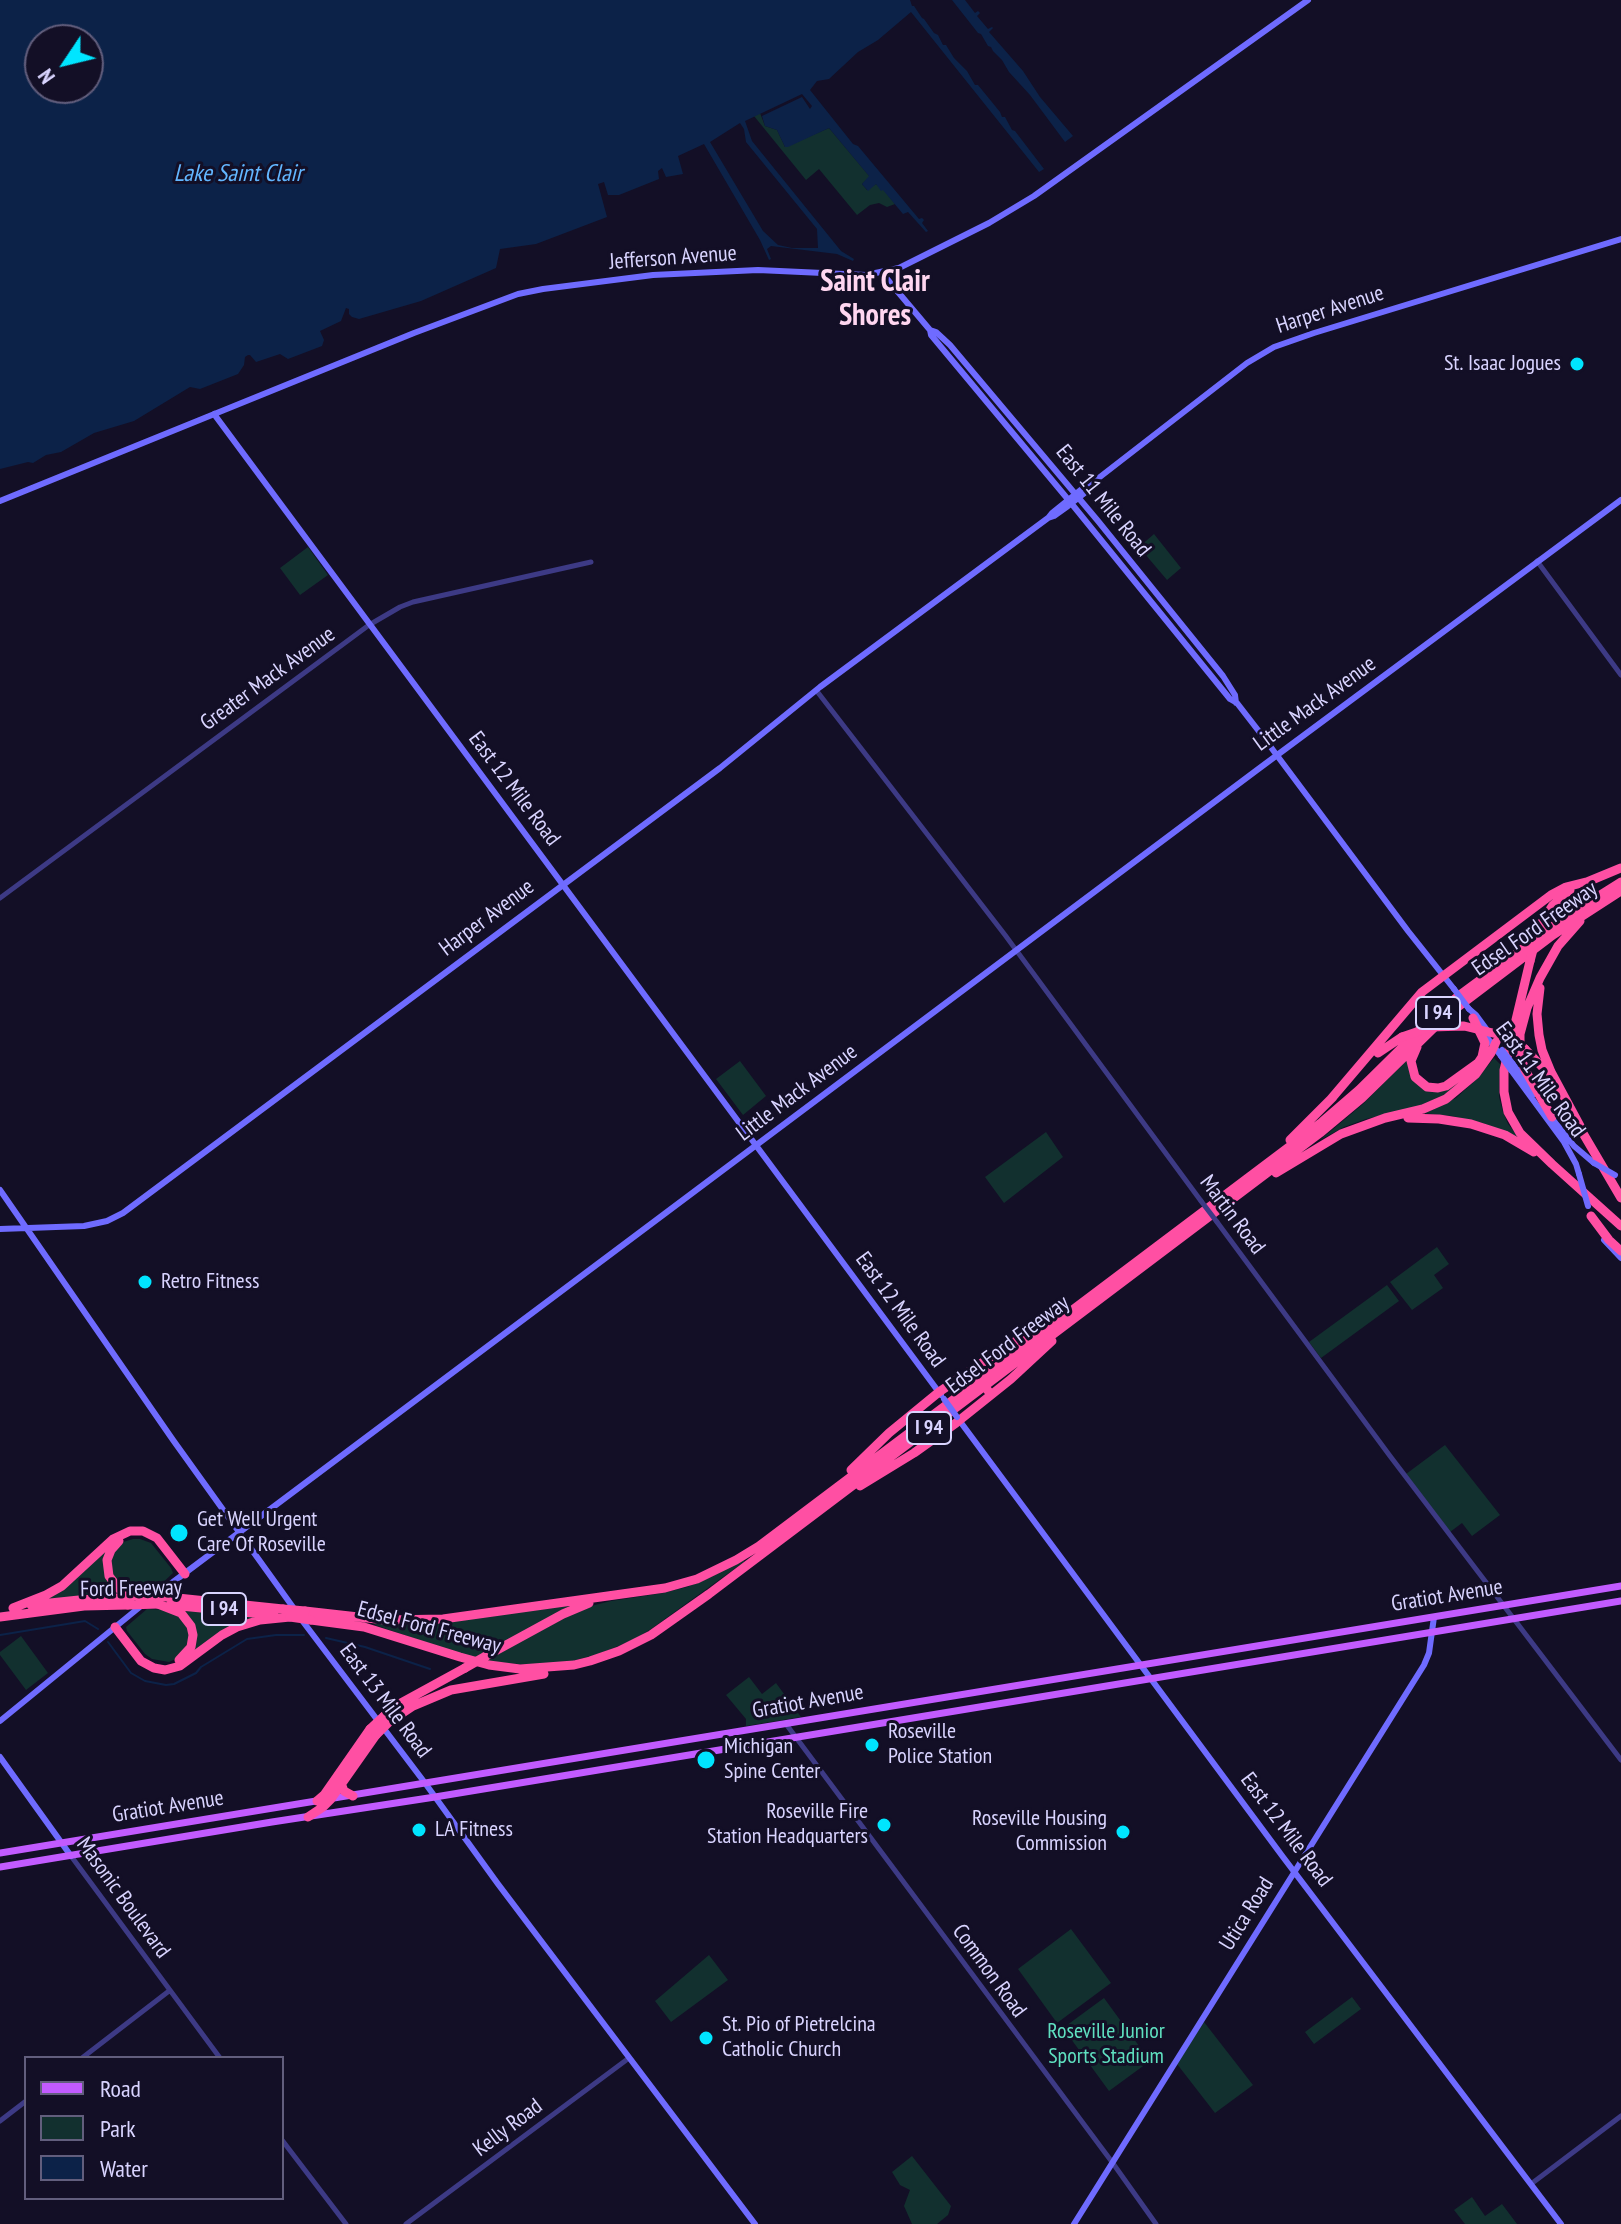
<!DOCTYPE html>
<html>
<head>
<meta charset="utf-8">
<style>
	body { margin:0 }
	#map { position:relative; width:1621px; height:2224px; overflow:hidden; background:#130f26; font-family:"PT Sans Narrow",sans-serif }
	canvas { display:block }
	.legend { position:absolute; left:24px; top:2056px; width:260px; height:144px; box-sizing:border-box; background:#130f26; border:2px solid #625e7d; margin:0; padding:10px 14px; list-style:none; font-size:24px; color:#d9d4ff }
	.legend li { display:flex; align-items:center; gap:16px; height:40px }
	.legend b { width:40px; border:2px solid #625e7d }
	.north { position:absolute; left:24px; top:24px; width:80px; height:80px; box-sizing:border-box; background:#130f26; border:2px solid #625e7d; border-radius:50%; rotate:235deg; font-size:22px; font-weight:700; line-height:32px; text-align:center; color:#d9d4ff }
	.north::after { content:''; display:block; margin:auto; width:28px; height:36px; background:#00e5ff; clip-path:polygon(50% 0,100% 100%,50% 72%,0 100%) }
</style>
</head>
<body>
<div id="map">
<canvas width="1621" height="2224"></canvas>
<ul class="legend">
<li><b style="height:10px;background:#c25bff"></b>Road</li>
<li><b style="height:22px;background:#12302f"></b>Park</li>
<li><b style="height:22px;background:#0c2248"></b>Water</li>
</ul>
<div class="north">N</div>
</div>
<script>
const g = document.querySelector('canvas').getContext('2d');
g.lineJoin = 'round';
function fill(path, color) { g.fillStyle = color; g.fill(path, 'evenodd'); }
const poly = rows => new Path2D(rows.map(r => 'M' + r).join(''));
function trace(path, color, width, dash) { g.strokeStyle = color; g.lineWidth = width; g.lineCap = dash ? 'butt' : 'round'; g.setLineDash(dash || []); g.stroke(path); }
function write(font, color, halo, rows, align = 'center') {
  g.font = font + ' "PT Sans Narrow",sans-serif'; g.lineWidth = 6; g.setLineDash([]); g.textBaseline = 'middle'; g.strokeStyle = halo; g.fillStyle = color; for (const [text, x, y, turn = 0] of rows) {
    g.save(); g.translate(x, y); g.rotate((+turn || 0) * Math.PI / 180); g.textAlign = isNaN(turn) ? turn : align; if (halo) g.strokeText(text, 0, 0); g.fillText(text, 0, 0); g.restore();
  }
}
fill(poly([
	[760,113,765,126,777,130,785,147,829,128,870,177,862,184,867,190,876,184,883,189,895,204,887,207,879,203,870,205,857,215,819,169,806,180,754,116],
	[1154,534,1181,568,1167,580,1139,547],
	[308,547,328,575,300,595,280,568],
	[1409,1058,1408,1064,1410,1075,1429,1091,1440,1092,1474,1071,1449,1093,1426,1105,1366,1119,1344,1127,1320,1140,1363,1104],
	[1494,1058,1500,1064,1499,1097,1503,1112,1508,1124,1521,1140,1482,1123,1452,1116,1422,1113,1456,1098,1478,1078],
	[740,1061,766,1096,743,1115,716,1079],
	[1046,1132,1063,1157,1004,1203,985,1177],
	[1437,1247,1449,1264,1434,1275,1443,1288,1412,1310,1390,1282],
	[1387,1285,1399,1301,1321,1358,1309,1342],
	[1445,1445,1500,1515,1472,1536,1462,1523,1450,1532,1406,1474],
	[128,1533,141,1533,155,1538,180,1569,178,1570,154,1541,140,1535,129,1535,122,1538,112,1545,106,1560,109,1579,122,1593,39,1600,68,1584,114,1540],
	[133,1539,140,1539,151,1543,171,1568,173,1573,155,1590,127,1590,113,1579,109,1560,120,1543],
	[744,1559,744,1562,651,1629,635,1639,599,1654,568,1662,530,1665,484,1661,583,1608,611,1601,663,1593,687,1587,711,1577],
	[573,1604,575,1605,475,1659,375,1625,375,1623,391,1625,432,1623],
	[178,1608,209,1611,265,1618,232,1628,177,1666,163,1668,150,1665,139,1656,120,1632,122,1631,139,1654,149,1662,159,1666,175,1664,189,1653,194,1635,191,1623],
	[147,1609,172,1610,185,1620,191,1639,180,1657,169,1662,152,1659,145,1654,127,1631,126,1627],
	[21,1636,48,1673,26,1690,0,1655,0,1652],
	[749,1677,762,1694,776,1683,801,1717,746,1726,746,1719,726,1695],
	[1071,1929,1111,1983,1057,2023,1018,1969],
	[709,1955,728,1980,671,2022,655,2001],
	[1352,1997,1361,2009,1314,2044,1305,2032],
	[1104,1998,1150,2061,1109,2091,1063,2028],
	[1204,2022,1253,2085,1215,2113,1177,2064],
	[912,2156,951,2206,948,2215,937,2224,912,2224,904,2206,910,2190,900,2185,892,2172],
	[1472,2197,1485,2216,1502,2204,1517,2224,1465,2224,1454,2210]
]), '#12302f');
fill(poly([
	[0,0,910,0,912,6,914,6,922,18,924,19,934,33,938,35,943,45,946,45,954,58,967,71,975,85,978,85,1000,112,1002,117,1005,117,1012,130,1015,131,1044,169,1039,172,911,12,878,40,858,52,829,79,817,81,810,90,853,144,858,146,919,219,922,218,924,220,922,223,928,231,926,232,908,212,903,214,883,190,881,191,876,184,868,191,862,184,869,176,829,128,788,147,785,147,777,130,765,126,762,116,802,97,810,109,812,106,802,94,745,121,752,141,841,251,854,259,853,261,837,254,771,246,767,249,771,259,769,260,760,240,704,144,678,156,683,174,666,177,662,168,658,171,659,179,619,195,608,195,604,182,598,184,607,217,536,244,500,249,496,268,421,301,359,319,352,317,349,314,349,309,346,308,341,321,320,331,324,340,322,346,288,359,280,354,256,362,250,355,248,355,245,357,244,365,238,374,200,389,190,387,134,421,94,433,61,452,46,455,33,463,28,462,0,469],
	[40,40,88,40,88,88,40,88],
	[740,123,744,129,746,142,817,229,818,248,792,248,778,245,763,231,710,142],
	[952,0,965,0,975,13,978,11,980,13,977,16,988,29,992,27,993,28,989,32,1023,71,1040,97,1073,136,1065,142,1030,95,1009,72,1002,60,993,51,991,47,988,46,981,34,978,33]
]), '#0c2248');
trace(poly([
	[0,1635,85,1621,98,1629],
	[326,1638,365,1647,430,1669],
	[108,1642,131,1673,145,1681,166,1685,174,1684,196,1673,201,1667,247,1639,276,1635,304,1635]
]), '#0c2248', 2);
trace(poly([
	[1537,561,1621,675],
	[816,690,1005,935,1201,1201],
	[0,898,369,625,400,607,413,602,591,562],
	[1217,1222,1390,1456,1621,1760],
	[786,1724,1112,2162,1156,2224],
	[71,1856,220,2058],
	[82,2058,169,1991],
	[0,2121,26,2101],
	[282,2140,346,2224],
	[1531,2184,1621,2116],
	[406,2224,629,2058]
]), '#3d3a85', 5);
trace(poly([
	[882,273,930,330,931,335,1071,503,1230,699,1237,703,1261,734,1408,931,1454,989],
	[930,330,936,332,950,345,1098,521,1223,676,1235,695,1236,703],
	[214,414,941,1395],
	[0,501,414,333,518,294,543,289,653,275,758,270,866,275,899,268,989,223,1034,196,1308,0],
	[1048,518,1052,513,1083,488,1087,487,1247,363,1274,347,1314,333,1621,239],
	[1469,1009,1476,1015,1487,1030],
	[1483,1032,1501,1056],
	[1513,1064,1534,1094],
	[1511,1070,1564,1142,1576,1164,1579,1174],
	[1550,1116,1574,1146,1594,1163],
	[0,1190,173,1440,295,1610],
	[0,1229,84,1226,107,1221,123,1213,720,768,820,687,1048,518,1054,516,1068,506,1086,492,1087,487],
	[1604,1240,1621,1258],
	[959,1420,1283,1857,1561,2224],
	[153,1597,1257,770,1621,500],
	[301,1619,425,1783,498,1884,755,2224],
	[0,1721,141,1606],
	[0,1757,71,1856],
	[1074,2224,1424,1665,1429,1653,1434,1617]
]), '#6f6bff', 6);
trace(poly([
	[0,1853,1621,1586],
	[0,1867,272,1822,435,1797,1621,1601]
]), '#c25bff', 7);
trace(poly([
	[1587,882,1621,868],
	[1539,927,1553,905,1570,890],
	[1530,961,1504,1070,1504,1092,1508,1112,1520,1133,1552,1164,1621,1226],
	[1540,988,1537,1014,1539,1035,1542,1050,1551,1072,1580,1126],
	[1417,1047,1411,1061,1415,1077,1427,1087,1438,1088,1446,1086,1478,1063,1482,1057,1485,1043,1473,1018],
	[1525,1049,1547,1072],
	[1378,1053,1402,1037],
	[1331,1099,1422,992,1551,895,1566,887,1590,881],
	[1552,1117,1525,1070,1520,1055,1520,1034,1527,1008,1540,978,1558,946,1580,921],
	[1408,1118,1439,1119,1471,1124,1505,1135,1534,1152],
	[1577,1123,1621,1198],
	[1290,1140,1333,1097],
	[1276,1173,1341,1134,1385,1118,1423,1109,1446,1099,1476,1074,1491,1053,1496,1042],
	[1591,1216,1609,1240,1621,1251],
	[851,1470,889,1433,939,1392,995,1354,1056,1316],
	[860,1486,914,1453,956,1423,1011,1379,1052,1341],
	[119,1541,111,1550,107,1560,109,1576,119,1589,139,1597],
	[168,1597,283,1609],
	[158,1604,181,1613,191,1626,193,1635,191,1647,179,1660],
	[31,1605,79,1600,132,1597],
	[170,1605,274,1615],
	[13,1608,46,1595,62,1586,113,1539,130,1531,143,1531,157,1538,185,1574],
	[305,1611,385,1620,443,1619,665,1588,697,1579,736,1560,759,1546,1322,1122,1359,1090,1431,1019,1461,994,1567,916,1621,882],
	[0,1617,84,1606,128,1605],
	[311,1620,364,1627,460,1657,489,1665,520,1669,574,1665,590,1661,619,1651,651,1635,709,1594,1320,1133,1362,1098,1446,1016,1553,935,1621,891],
	[115,1627,141,1661,154,1668,165,1670,180,1666,222,1635,237,1627,260,1620,290,1617],
	[486,1656,563,1614,589,1603],
	[384,1716,401,1703,465,1668],
	[389,1722,413,1706,451,1690,544,1674],
	[341,1783,344,1791,353,1796],
	[317,1801,324,1795,370,1729],
	[308,1817,323,1807,331,1799,376,1735]
]), '#ff4fa3', 9);
trace(poly([
	[1201,1201,1217,1222]
]), '#3d3a85', 5);
trace(poly([
	[1454,989,1469,1009],
	[1502,1050,1513,1064],
	[1501,1056,1511,1070],
	[1594,1163,1615,1175],
	[1579,1174,1588,1206],
	[944,1399,957,1417]
]), '#6f6bff', 6);
trace(poly([
	[1530,961,1539,927],
	[1402,1037,1431,1027,1464,1026,1501,1035,1525,1049],
	[975,1374,989,1392],
	[910,1422,924,1441],
	[139,1597,168,1597],
	[128,1605,158,1604],
	[283,1609,305,1611],
	[290,1617,311,1620],
	[465,1668,486,1656],
	[370,1729,384,1716],
	[376,1735,389,1722]
]), '#ff4fa3', 9);
for (const [x, y, r, color] of [
	[1577,364,8,"#00e5ff"],
	[145,1282,8,"#00e5ff"],
	[179,1533,10,"#00e5ff"],
	[872,1745,8,"#00e5ff"],
	[706,1760,10,"#00e5ff"],
	[884,1825,8,"#00e5ff"],
	[419,1830,8,"#00e5ff"],
	[1123,1832,8,"#00e5ff"],
	[706,2038,8,"#00e5ff"]
]) { const dot = new Path2D(); dot.arc(x, y, r, 0, 2 * Math.PI); g.fillStyle = color; g.fill(dot); trace(dot, '#130f26', 3); }
for (const [x, y, w] of [
	[1438,1013,44],
	[929,1428,44],
	[224,1609,44]
]) { const box = new Path2D(); box.roundRect(x - w / 2, y - 16, w, 32, 6); g.fillStyle = '#130f26'; g.fill(box); trace(box, '#d9d4ff', 2); }
write('bold 20px', '#d9d4ff', null, [
	["I 94",1438,1013],
	["I 94",929,1428],
	["I 94",224,1609]
]);
write('22px', '#d9d4ff', '#130f26', [
	["Jefferson Avenue",673,258,-4],
	["Harper Avenue",1330,310,-18],
	["East 11 Mile Road",1103,501,51],
	["Greater Mack Avenue",268,679,-36],
	["Little Mack Avenue",1315,704,-36],
	["East 12 Mile Road",514,789,53],
	["Harper Avenue",487,918,-37],
	["Edsel Ford Freeway",1535,929,-35],
	["East 11 Mile Road",1540,1080,54],
	["Little Mack Avenue",797,1093,-37],
	["Martin Road",1232,1215,53],
	["East 12 Mile Road",900,1310,54],
	["Edsel Ford Freeway",1008,1345,-37],
	["Ford Freeway",131,1589,-1],
	["Gratiot Avenue",1447,1596,-9],
	["Edsel Ford Freeway",429,1628,15],
	["East 13 Mile Road",385,1701,53],
	["Gratiot Avenue",808,1702,-10],
	["Gratiot Avenue",168,1807,-9],
	["East 12 Mile Road",1286,1830,53],
	["Masonic Boulevard",123,1898,54],
	["Utica Road",1247,1914,-58],
	["Common Road",989,1971,54],
	["Kelly Road",508,2128,-37]
]);
write('22px', '#d9d4ff', '#130f26', [
	["St. Isaac Jogues",1561,364,"right"],
	["Retro Fitness",161,1282],
	["Get Well Urgent",197,1520],
	["Care Of Roseville",197,1545],
	["Roseville",888,1732],
	["Police Station",888,1757],
	["Michigan",724,1747],
	["Spine Center",724,1772],
	["Roseville Fire",868,1812,"right"],
	["Station Headquarters",868,1837,"right"],
	["Roseville Housing",1107,1819,"right"],
	["Commission",1107,1844,"right"],
	["LA Fitness",435,1830],
	["St. Pio of Pietrelcina",722,2025],
	["Catholic Church",722,2050]
], 'left');
write('22px', '#5fe0c0', '#130f26', [
	["Roseville Junior",1106,2032],
	["Sports Stadium",1106,2057]
]);
write('italic 24px', '#62b6ff', '#130f26', [
	["Lake Saint Clair",238,174]
]);
write('bold 30px', '#ffd6f0', '#130f26', [
	["Saint Clair",875,282],
	["Shores",875,316]
]);
</script>
</body>
</html>
